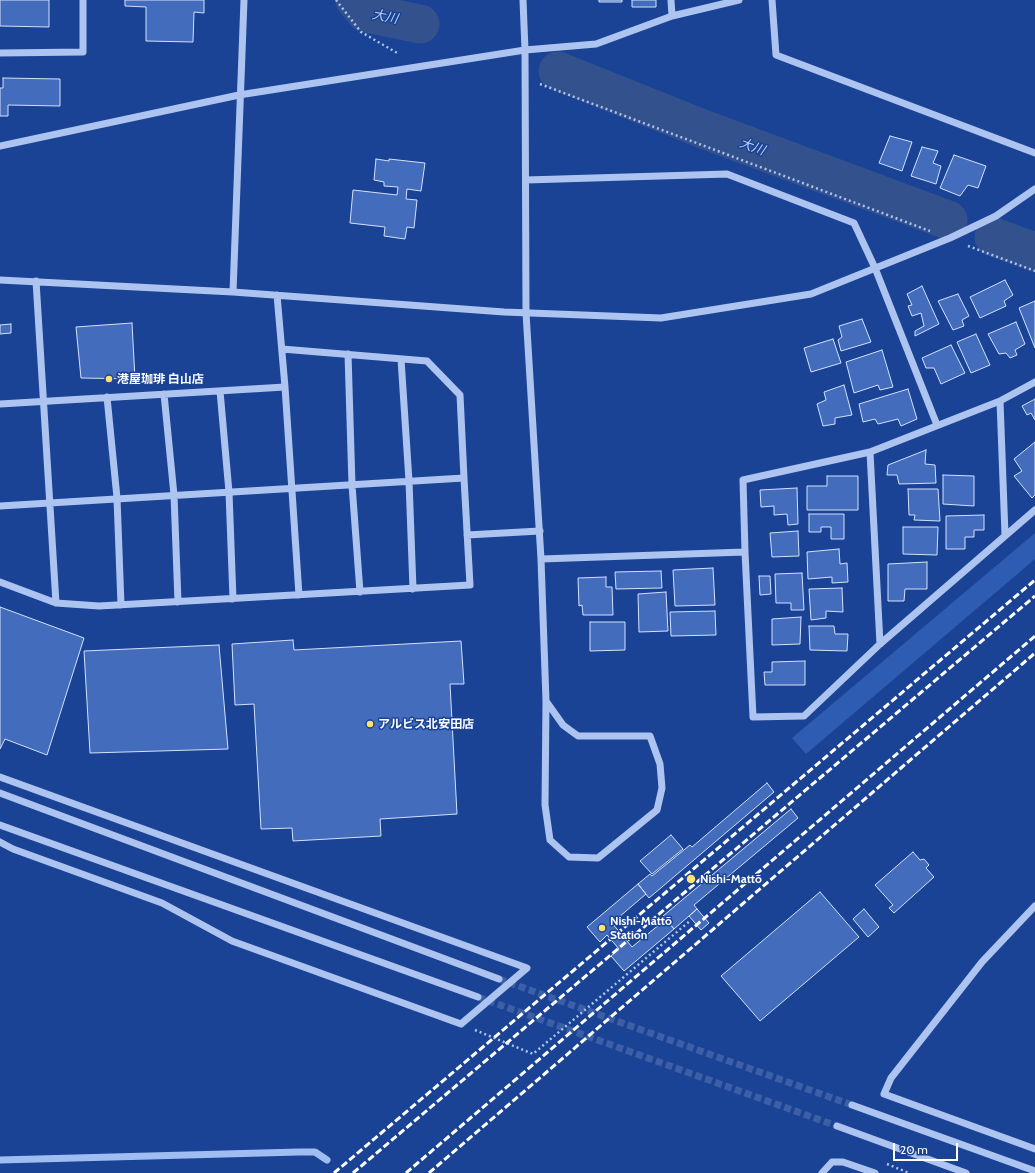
<!DOCTYPE html>
<html>
<head>
<meta charset="utf-8">
<style>
	body { margin:0 }
	#map { position:relative; width:1035px; height:1173px; overflow:hidden; background:#1a4395; font-family:Cabin,sans-serif }
	canvas { display:block }
	.scale { position:absolute; left:893px; top:1143px; width:65px; height:18px; box-sizing:border-box; border:2px solid #fff; border-top:0; padding-left:5px; font-size:12px; line-height:14px; white-space:nowrap; color:#fff; -webkit-text-stroke:3px #1a4395; paint-order:stroke }
</style>
</head>
<body>
<div id="map">
<canvas width="1035" height="1173"></canvas>
<div class="scale">20 m</div>
</div>
<script>
const g = document.querySelector('canvas').getContext('2d');
g.lineJoin = 'round';
function fill(path, color) { g.fillStyle = color; g.fill(path, 'evenodd'); }
const poly = rows => new Path2D(rows.map(r => 'M' + r).join(''));
function trace(path, color, width, dash) { g.strokeStyle = color; g.lineWidth = width; g.lineCap = dash ? 'butt' : 'round'; g.setLineDash(dash || []); g.stroke(path); }
function write(font, color, halo, rows, align = 'center') {
  g.font = font + ' Cabin,"Noto Sans JP",sans-serif'; g.lineWidth = 3; g.setLineDash([]); g.textBaseline = 'middle'; g.strokeStyle = halo; g.fillStyle = color; for (const [text, x, y, turn = 0] of rows) {
    g.save(); g.translate(x, y); g.rotate((+turn || 0) * Math.PI / 180); g.textAlign = isNaN(turn) ? turn : align; if (halo) g.strokeText(text, 0, 0); g.fillText(text, 0, 0); g.restore();
  }
}
fill(poly([
	[1035,533,1035,559,806,754,792,738]
]), '#2e5cb3');
trace(poly([
	[0,1160,299,1152,315,1152,327,1160]
]), '#a0bdf2', 7);
trace(poly([
	[355,0,366,13,420,24],
	[558,71,703,129,948,220],
	[994,237,1035,252]
]), '#33518d', 39);
const building = poly([
	[0,0,49,0,49,27,0,26,0,0],
	[125,0,204,0,204,13,194,12,193,42,146,41,146,7,125,6,125,0],
	[599,0,622,0,622,2,599,2,599,0],
	[632,0,656,0,656,7,632,7,632,0],
	[3,78,60,79,60,106,8,105,8,116,0,116,0,88,3,88,3,78],
	[890,136,912,142,902,171,879,163,890,136],
	[922,147,938,151,933,163,941,166,936,184,911,176,922,147],
	[954,155,986,166,978,188,968,185,960,196,940,188,954,155],
	[376,159,389,161,389,159,425,163,421,191,407,189,406,199,417,200,414,228,407,227,405,239,384,236,385,227,350,223,353,190,397,195,398,187,384,186,384,182,374,180,376,159],
	[1005,280,1013,295,1004,301,1006,306,980,318,970,297,1005,280],
	[922,286,939,324,915,336,915,331,924,326,921,313,912,316,908,306,912,305,907,294,922,286],
	[958,294,969,316,962,320,964,326,953,330,938,301,958,294],
	[1035,301,1035,348,1019,308,1035,301],
	[862,319,871,342,841,351,838,340,842,337,839,326,862,319],
	[1016,322,1025,344,1015,350,1017,355,1010,358,1006,353,999,354,988,334,1016,322],
	[132,323,135,379,81,378,76,327,132,323],
	[11,324,11,333,0,334,0,325,11,324],
	[976,334,990,365,971,373,957,342,976,334],
	[833,339,841,363,811,372,804,348,833,339],
	[951,345,965,373,941,384,934,368,926,368,922,358,951,345],
	[882,350,893,387,880,390,878,385,854,393,846,362,882,350],
	[844,385,852,415,835,418,835,424,823,426,817,404,826,400,824,392,844,385],
	[908,389,917,419,901,426,898,419,878,424,875,419,863,422,859,404,908,389],
	[1035,399,1035,420,1031,413,1027,415,1022,406,1035,399],
	[1035,442,1035,495,1032,498,1014,476,1022,471,1014,459,1035,442],
	[926,450,925,464,935,465,936,483,899,484,897,475,887,475,888,465,926,450],
	[943,475,974,476,974,506,943,504,943,475],
	[827,476,858,476,858,510,807,510,807,486,827,486,827,476],
	[797,488,798,524,788,525,787,514,774,515,774,506,761,507,760,490,797,488],
	[908,489,938,489,940,521,914,520,915,515,909,515,908,489],
	[809,514,844,514,844,539,831,539,831,527,821,527,821,532,809,532,809,514],
	[984,515,984,530,974,530,974,537,965,537,965,549,946,549,946,516,984,515],
	[903,527,938,527,937,555,903,554,903,527],
	[798,531,799,556,772,557,770,533,798,531],
	[839,549,840,564,847,563,848,582,832,583,832,577,808,579,807,552,839,549],
	[927,562,927,589,905,589,904,601,888,601,888,564,927,562],
	[713,568,715,605,675,606,673,570,713,568],
	[661,571,662,588,616,589,615,572,661,571],
	[802,573,804,610,791,610,791,603,776,603,775,574,802,573],
	[759,576,770,576,771,594,760,595,759,576],
	[606,577,606,587,612,587,613,615,583,615,582,605,579,606,578,578,606,577],
	[842,588,843,612,826,611,826,618,811,620,809,589,842,588],
	[666,592,668,631,639,632,638,594,666,592],
	[0,607,84,638,47,755,5,739,0,749,0,607],
	[715,611,716,635,671,636,670,612,715,611],
	[801,617,800,644,772,645,772,619,801,617],
	[590,622,625,622,625,650,590,651,590,622],
	[809,626,834,626,835,634,848,634,847,651,810,650,809,626],
	[293,640,294,650,461,641,464,684,450,684,457,814,380,819,381,836,293,841,292,828,261,829,254,704,235,705,232,644,293,640],
	[219,645,228,749,90,753,84,651,219,645],
	[805,661,805,685,765,685,764,672,772,672,772,662,805,661],
	[767,783,774,792,649,898,638,884,650,874,652,876,690,845,692,847,767,783],
	[791,809,798,818,694,905,697,909,674,929,663,916,791,809],
	[671,835,683,849,652,874,640,861,671,835],
	[913,852,920,860,924,859,929,865,926,868,934,877,894,913,889,908,893,905,875,885,913,852],
	[638,884,646,894,612,923,632,947,666,919,674,929,624,971,611,956,619,949,607,935,600,942,587,927,638,884],
	[820,892,859,937,760,1021,721,976,820,892],
	[697,909,709,923,701,930,689,916,697,909],
	[864,909,879,927,868,937,853,919,864,909]
]);
fill(building, '#436cbc');
trace(building, '#d3e1fb', 1);
trace(poly([
	[499,979,852,1105],
	[478,997,837,1126]
]), '#3c5fa5', 7, [7, 3.5]);
trace(poly([
	[336,0,361,32,399,54],
	[540,84,930,231],
	[968,246,1035,271],
	[475,1030,533,1054,691,920],
	[887,1164,909,1173]
]), '#adc4f0', 2.5, [2, 3]);
trace(poly([
	[523,0,525,50,526,313,541,559,546,701,545,805,550,840,569,857,598,858,657,810,662,788,660,764,650,736,578,736,563,725,546,701],
	[671,0,672,16],
	[772,0,776,55,1035,153],
	[0,53,83,52,83,0],
	[0,146,239,95,525,50,596,44,672,16,739,0],
	[526,180,727,174,854,223,875,268,937,425],
	[0,280,233,292,504,312,661,318,811,294,950,238,996,216,1035,189],
	[233,292,244,0],
	[277,295,285,387],
	[282,349,427,361,460,395,464,478],
	[348,354,352,485,360,592],
	[401,359,409,481,413,589],
	[220,391,229,492,233,599],
	[164,394,174,495,178,602],
	[107,397,117,498,121,605],
	[1000,401,1005,535],
	[0,404,285,387,299,595],
	[870,452,880,644],
	[0,506,464,478,470,585,99,606,56,603],
	[467,535,540,531],
	[745,552,753,717,804,716,880,644,1035,510],
	[541,559,745,552,743,480,870,452,1000,401,1035,382],
	[0,582,56,603,36,281],
	[0,777,527,968,461,1024,232,941,162,903,13,849,0,842],
	[0,793,499,979],
	[0,825,478,997],
	[1035,906,982,962,891,1078,884,1094,1035,1149],
	[852,1105,1035,1171],
	[837,1126,966,1173],
	[822,1173,832,1162,843,1162,875,1173]
]), '#adc4f0', 7);
trace(poly([
	[334,1173,1035,580],
	[353,1173,1035,596],
	[406,1173,1035,636],
	[429,1173,1035,653]
]), '#fff', 3, [7, 3]);
for (const [x, y, r, color] of [
	[109,379,4,"#ffe46b"],
	[370,724,4,"#ffe46b"],
	[691,879,5,"#ffe46b"],
	[602,928,4,"#ffe46b"]
]) { const dot = new Path2D(); dot.arc(x, y, r, 0, 2 * Math.PI); g.fillStyle = color; g.fill(dot); trace(dot, '#1a4395', 1.5); }
write('bold 12px', '#fff', '#1a4395', [
	["港屋珈琲 白山店",117,379],
	["アルビス北安田店",378,724],
	["Nishi-Mattō",700,879],
	["Nishi-Mattō",610,921],
	["Station",610,935]
], 'left');
write('italic 13px', '#b9cff6', '#1a4395', [
	["大川",385,17,11],
	["大川",752,147,20]
]);
</script>
</body>
</html>
